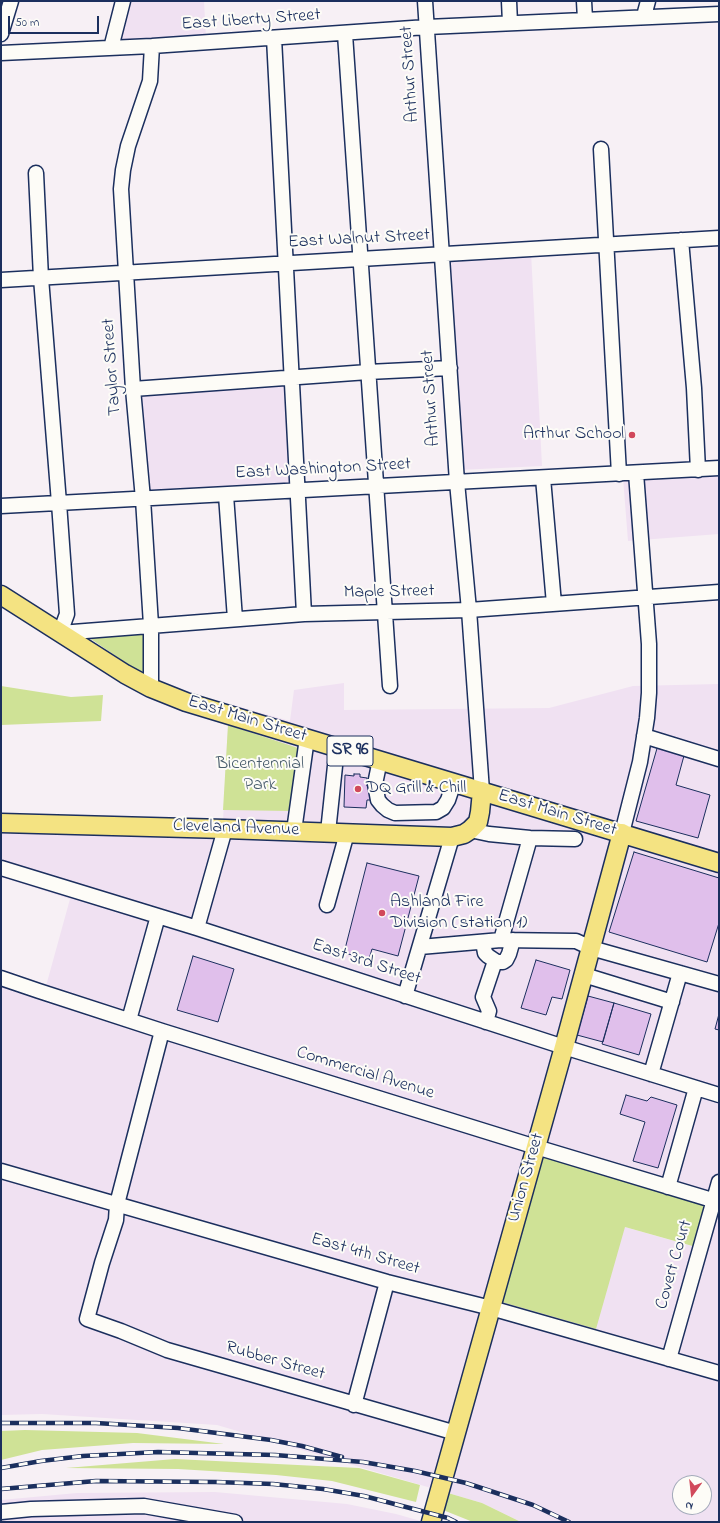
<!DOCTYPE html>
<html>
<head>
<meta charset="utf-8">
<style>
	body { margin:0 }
	#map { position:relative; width:720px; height:1523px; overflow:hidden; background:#f7f0f5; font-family:"Indie Flower",sans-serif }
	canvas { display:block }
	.frame { position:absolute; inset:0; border:2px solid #1b2f5e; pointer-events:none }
	.north { position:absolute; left:672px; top:1475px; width:40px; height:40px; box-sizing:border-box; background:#fdfcf7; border:1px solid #a3aaba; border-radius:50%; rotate:195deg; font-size:11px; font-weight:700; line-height:16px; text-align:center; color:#1b2f5e }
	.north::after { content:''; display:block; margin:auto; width:14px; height:18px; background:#d1495b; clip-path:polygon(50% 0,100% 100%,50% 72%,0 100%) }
	.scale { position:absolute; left:8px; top:16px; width:91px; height:18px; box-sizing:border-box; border:2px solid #1b2f5e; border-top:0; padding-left:5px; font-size:12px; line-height:14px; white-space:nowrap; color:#1b2f5e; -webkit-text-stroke:3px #fdfcf7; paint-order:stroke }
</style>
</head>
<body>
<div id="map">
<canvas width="720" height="1523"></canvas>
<div class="frame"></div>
<div class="north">N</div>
<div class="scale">50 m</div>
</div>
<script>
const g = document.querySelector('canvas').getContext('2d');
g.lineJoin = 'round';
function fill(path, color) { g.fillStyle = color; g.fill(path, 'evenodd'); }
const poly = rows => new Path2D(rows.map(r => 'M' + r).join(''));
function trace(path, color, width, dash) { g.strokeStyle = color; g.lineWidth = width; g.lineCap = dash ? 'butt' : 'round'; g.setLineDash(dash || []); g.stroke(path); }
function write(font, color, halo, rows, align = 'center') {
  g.font = font + ' "Indie Flower",sans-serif'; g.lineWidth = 4; g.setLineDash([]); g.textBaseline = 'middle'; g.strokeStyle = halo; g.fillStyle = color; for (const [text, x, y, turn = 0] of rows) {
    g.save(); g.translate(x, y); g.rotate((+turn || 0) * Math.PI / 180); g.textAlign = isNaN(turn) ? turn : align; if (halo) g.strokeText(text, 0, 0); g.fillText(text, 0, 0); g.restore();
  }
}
fill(poly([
	[126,1,204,1,206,38,114,45],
	[531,252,542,466,459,470,448,257],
	[296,382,301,489,141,497,135,390],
	[719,460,719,534,628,541,622,465],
	[344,683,344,710,549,708,633,686,719,684,719,1522,521,1522,482,1503,217,1425,42,1414,1,1415,1,970,46,986,70,899,1,877,1,816,223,821,229,704,290,721,294,690],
	[708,1201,695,1247,625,1227],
	[680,1483,704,1483,704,1507,680,1507],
	[215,1492,347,1504,396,1514,424,1522,1,1522,1,1500,77,1493]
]), '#f0e1f2');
fill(poly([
	[142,624,146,668,141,673,76,629],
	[1,686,71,697,103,695,101,721,1,725],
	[228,725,298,748,291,811,223,810],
	[543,1151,709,1201,696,1247,625,1227,596,1329,498,1301],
	[25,1430,137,1433,224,1444,133,1443,42,1450,1,1460,1,1431],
	[175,1459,359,1468,420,1485,416,1502,332,1481,276,1475,178,1469,66,1468],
	[448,1493,482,1503,521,1522,473,1522,443,1510]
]), '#cfe296');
const building = poly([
	[658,745,685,752,676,785,710,795,698,838,636,821,658,745],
	[354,774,360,774,360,777,367,778,367,786,371,786,371,800,367,800,366,808,344,807,345,775,354,776,354,774],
	[634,852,719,878,719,923,707,962,609,932,634,852],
	[367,863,419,876,398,956,372,949,369,959,344,953,367,863],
	[193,956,234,969,218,1022,177,1010,193,956],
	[536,960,570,970,562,999,552,997,546,1015,521,1008,536,960],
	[588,996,614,1003,603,1042,577,1035,588,996],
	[614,1003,651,1014,639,1055,602,1044,614,1003],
	[719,1014,719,1030,715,1029,719,1014],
	[626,1095,647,1101,651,1097,677,1105,658,1168,633,1161,645,1122,620,1114,626,1095]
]);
fill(building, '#e0bfeb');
trace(building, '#1b2f5e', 1);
const minor = poly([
	[425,1,457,482,469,610,482,791],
	[509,1,510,23],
	[584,1,585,19],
	[644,16,648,1],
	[1,34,11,1],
	[345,34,390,686],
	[274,38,304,614],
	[111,48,123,1],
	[1,53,152,46,427,27,719,14],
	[601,149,619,474],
	[36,173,41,278,59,503,67,614,60,633],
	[681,240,694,388,698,470],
	[1,280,719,238],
	[133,389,368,372,450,368],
	[543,478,554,604],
	[226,495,235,619],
	[1,506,719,468],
	[60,633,304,614,469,610,719,592],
	[151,688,151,625,143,499,133,389,121,189,123,170,128,146,150,81,152,46],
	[644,736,719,759],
	[380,760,375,784,378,800,382,805,388,810,395,813,436,812,443,808,448,800,454,782],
	[470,830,489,834,530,838,575,839],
	[294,831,307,738],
	[328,832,337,747],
	[622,833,640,762,647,718,649,693,649,644,636,473],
	[1,868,197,928,564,1047,719,1095],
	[327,905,347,833],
	[197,928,225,829],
	[501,940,530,838],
	[483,942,485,953,488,956,497,962,503,962,506,960,509,954,513,940],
	[420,947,501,940,576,941,591,948,719,984],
	[584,975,672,1002],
	[1,978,39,991,162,1031,536,1147,719,1202],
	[405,996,452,837],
	[129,1020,158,916],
	[486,1022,489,1011,483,997,495,961],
	[162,1031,117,1204,116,1220,102,1263,87,1319,121,1331,167,1350,456,1433],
	[651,1074,680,973],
	[1,1171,387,1282,491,1308,719,1373],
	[668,1187,696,1088],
	[669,1359,719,1182],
	[354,1405,387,1282],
	[1,1512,31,1509,144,1506,235,1522]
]);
const major = poly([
	[1,595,125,674,151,688,186,702,719,863],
	[1,823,225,829,452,837,464,834,470,830,478,822,480,812,482,791],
	[431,1522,564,1047,622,833]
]);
trace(minor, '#1b2f5e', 17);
trace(major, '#1b2f5e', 21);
trace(minor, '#fdfcf7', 14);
trace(major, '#f4e382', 18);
const rail = poly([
	[1,1423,96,1423,178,1428,271,1440,302,1446,342,1457],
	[1,1468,41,1461,83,1456,158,1452,275,1455,363,1462,415,1471,466,1483,533,1505,569,1522],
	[1,1489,96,1481,216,1482,273,1484,323,1489,364,1496,448,1518,456,1522]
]);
trace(rail, '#1b2f5e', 4.5);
trace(rail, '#fdfcf7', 3, [9]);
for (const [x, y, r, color] of [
	[632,435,4,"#d1495b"],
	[358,789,4,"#d1495b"],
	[382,913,4,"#d1495b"]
]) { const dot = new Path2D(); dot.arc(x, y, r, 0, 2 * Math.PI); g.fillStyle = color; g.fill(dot); trace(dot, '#fdfcf7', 1.5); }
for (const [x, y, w] of [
	[350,751,46]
]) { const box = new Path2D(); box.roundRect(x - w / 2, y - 15, w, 30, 3); g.fillStyle = '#fdfcf7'; g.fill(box); trace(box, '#1b2f5e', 1); }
write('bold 17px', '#1b2f5e', null, [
	["SR 96",350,751]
]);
write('18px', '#1b2f5e', '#fdfcf7', [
	["East Liberty Street",251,21,-4],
	["Arthur Street",411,74,-94],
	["East Walnut Street",359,240,-3],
	["Taylor Street",113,367,-94],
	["Arthur Street",432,398,-94],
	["East Washington Street",323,470,-3],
	["Maple Street",389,593,-1],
	["East Main Street",247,720,17],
	["East Main Street",557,814,17],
	["Cleveland Avenue",236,829,2],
	["East 3rd Street",366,963,18],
	["Commercial Avenue",365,1074,17],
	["Union Street",527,1178,-74],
	["East 4th Street",365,1255,16],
	["Covert Court",675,1265,-74],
	["Rubber Street",275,1362,16]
]);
write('18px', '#1b2f5e', '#fdfcf7', [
	["Arthur School",624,435,"right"],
	["DQ Grill & Chill",366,789],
	["Ashland Fire",390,903],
	["Division (station 1)",390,924]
], 'left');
write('18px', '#485c6c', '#fdfcf7', [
	["Bicentennial",260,765],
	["Park",260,786]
]);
</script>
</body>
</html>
